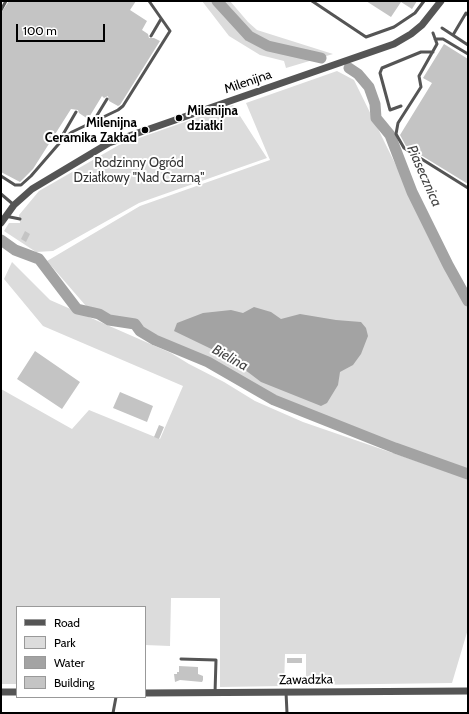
<!DOCTYPE html>
<html>
<head>
<meta charset="utf-8">
<style>
	body { margin:0 }
	#map { position:relative; width:469px; height:714px; overflow:hidden; background:#fff; font-family:Cabin,sans-serif }
	canvas { display:block }
	.frame { position:absolute; inset:0; border:2px solid #000; pointer-events:none }
	.legend { position:absolute; left:16px; top:606px; width:130px; height:92px; box-sizing:border-box; background:#fff; border:1px solid #999; margin:0; padding:5px 7px; list-style:none; font-size:12px; color:#000 }
	.legend li { display:flex; align-items:center; gap:8px; height:20px }
	.legend b { width:20px; border:1px solid #999 }
	.scale { position:absolute; left:16px; top:24px; width:89px; height:18px; box-sizing:border-box; border:2px solid #000; border-top:0; padding-left:5px; font-size:12px; line-height:14px; white-space:nowrap; color:#000; -webkit-text-stroke:3px #fff; paint-order:stroke }
</style>
</head>
<body>
<div id="map">
<canvas width="469" height="714"></canvas>
<div class="frame"></div>
<ul class="legend">
<li><b style="height:5px;background:#555"></b>Road</li>
<li><b style="height:11px;background:#dcdcdc"></b>Park</li>
<li><b style="height:11px;background:#a3a3a3"></b>Water</li>
<li><b style="height:11px;background:#c4c4c4"></b>Building</li>
</ul>
<div class="scale">100 m</div>
</div>
<script>
const g = document.querySelector('canvas').getContext('2d');
g.lineJoin = 'round';
function fill(path, color) { g.fillStyle = color; g.fill(path, 'evenodd'); }
const poly = rows => new Path2D(rows.map(r => 'M' + r).join(''));
function trace(path, color, width, dash) { g.strokeStyle = color; g.lineWidth = width; g.lineCap = dash ? 'butt' : 'round'; g.setLineDash(dash || []); g.stroke(path); }
function write(font, color, halo, rows, align = 'center') {
  g.font = font + ' Cabin,sans-serif'; g.lineWidth = 4; g.setLineDash([]); g.textBaseline = 'middle'; g.strokeStyle = halo; g.fillStyle = color; for (const [text, x, y, turn = 0] of rows) {
    g.save(); g.translate(x, y); g.rotate((+turn || 0) * Math.PI / 180); g.textAlign = isNaN(turn) ? turn : align; if (halo) g.strokeText(text, 0, 0); g.fillText(text, 0, 0); g.restore();
  }
}
fill(poly([
	[202,1,230,1,248,22,257,30,333,54,286,68,284,61,260,55,229,36],
	[337,71,354,80,442,259,468,302,468,473,396,447,275,398,209,360,86,306,47,261,140,206,270,160,246,103],
	[233,105,267,158,139,203,53,251,36,252,4,231,9,223,20,223,19,215,39,191,119,145],
	[12,262,50,300,171,353,189,364,224,382,255,401,303,422,468,479,468,629,452,683,306,685,306,654,285,654,284,686,220,687,220,598,171,598,170,646,145,645,145,607,17,607,17,684,1,684,1,389,72,429,89,410,160,439,183,386,43,326,4,279]
]), '#dcdcdc');
fill(poly([
	[254,307,271,312,281,319,300,314,336,320,361,322,366,328,368,336,361,354,353,365,340,372,338,385,327,403,321,406,261,382,228,357,174,331,177,323,203,313,231,310,243,313]
]), '#a3a3a3');
trace(poly([
	[217,1,249,36,268,46,321,58],
	[349,68,358,74,369,87,375,104,376,118,390,135,412,192,448,265,468,301],
	[1,240,15,250,39,259,77,309,99,314,109,320,135,324,140,331,155,340,208,362,274,400,395,448,468,474]
]), '#a3a3a3', 11);
fill(poly([
	[9,1,136,1,130,10,147,21,142,30,148,34,149,38,154,38,160,41,120,105,118,106,109,101,108,96,104,98,102,96,88,119,79,113,78,110,71,109,33,169,20,182,1,172,1,13],
	[366,1,417,1,412,9,401,2,391,17],
	[444,44,468,59,468,184,406,146,400,135,432,83,423,78],
	[25,231,30,234,26,242,21,239],
	[35,351,80,382,62,409,17,379],
	[120,392,153,406,147,422,113,408],
	[159,425,164,427,159,439,154,437],
	[287,658,302,658,302,663,287,663],
	[179,666,198,667,198,674,203,676,203,680,202,682,180,680,175,682,174,674,177,674,177,672,179,672],
	[287,677,302,677,302,685,287,685]
]), '#c4c4c4');
trace(poly([
	[312,1,366,37,394,27,415,13,424,1],
	[1,10,6,1],
	[442,28,468,45],
	[433,33,437,44,419,76,421,87,398,123,396,134,404,148,468,188],
	[453,35,466,13,468,15],
	[151,36,161,19],
	[435,39,443,39,468,54],
	[401,106,390,110,380,73,382,68,421,52,433,52],
	[93,122,107,99],
	[58,143,76,112],
	[1,176,15,185,21,185,31,176,63,139,72,132,118,110,123,106,170,31,149,1],
	[1,194,14,205],
	[5,216,20,219],
	[181,659,216,660,215,693],
	[286,692,287,713],
	[113,713,116,697]
]), '#555', 3);
trace(poly([
	[1,223,14,205,32,189,109,143,394,44,411,34,422,25,441,1],
	[1,692,17,692],
	[145,693,468,691]
]), '#555', 7);
for (const [x, y, r, color] of [
	[179,118,4,"#000"],
	[145,130,4,"#000"]
]) { const dot = new Path2D(); dot.arc(x, y, r, 0, 2 * Math.PI); g.fillStyle = color; g.fill(dot); trace(dot, '#fff', 1.5); }
write('13px', '#000', '#fff', [
	["Milenijna",248,82,-19],
	["Zawadzka",306,680,-1]
]);
write('bold 13px', '#000', '#fff', [
	["Milenijna",187,111],
	["działki",187,126],
	["Milenijna",137,123,"right"],
	["Ceramika Zakład",137,138,"right"]
], 'left');
write('13px', '#333', '#fff', [
	["Rodzinny Ogród",139,163],
	["Działkowy \"Nad Czarną\"",139,178]
]);
write('italic 14px', '#444', '#fff', [
	["Piasecznica",424,176,66],
	["Bielina",230,358,29]
]);
</script>
</body>
</html>
